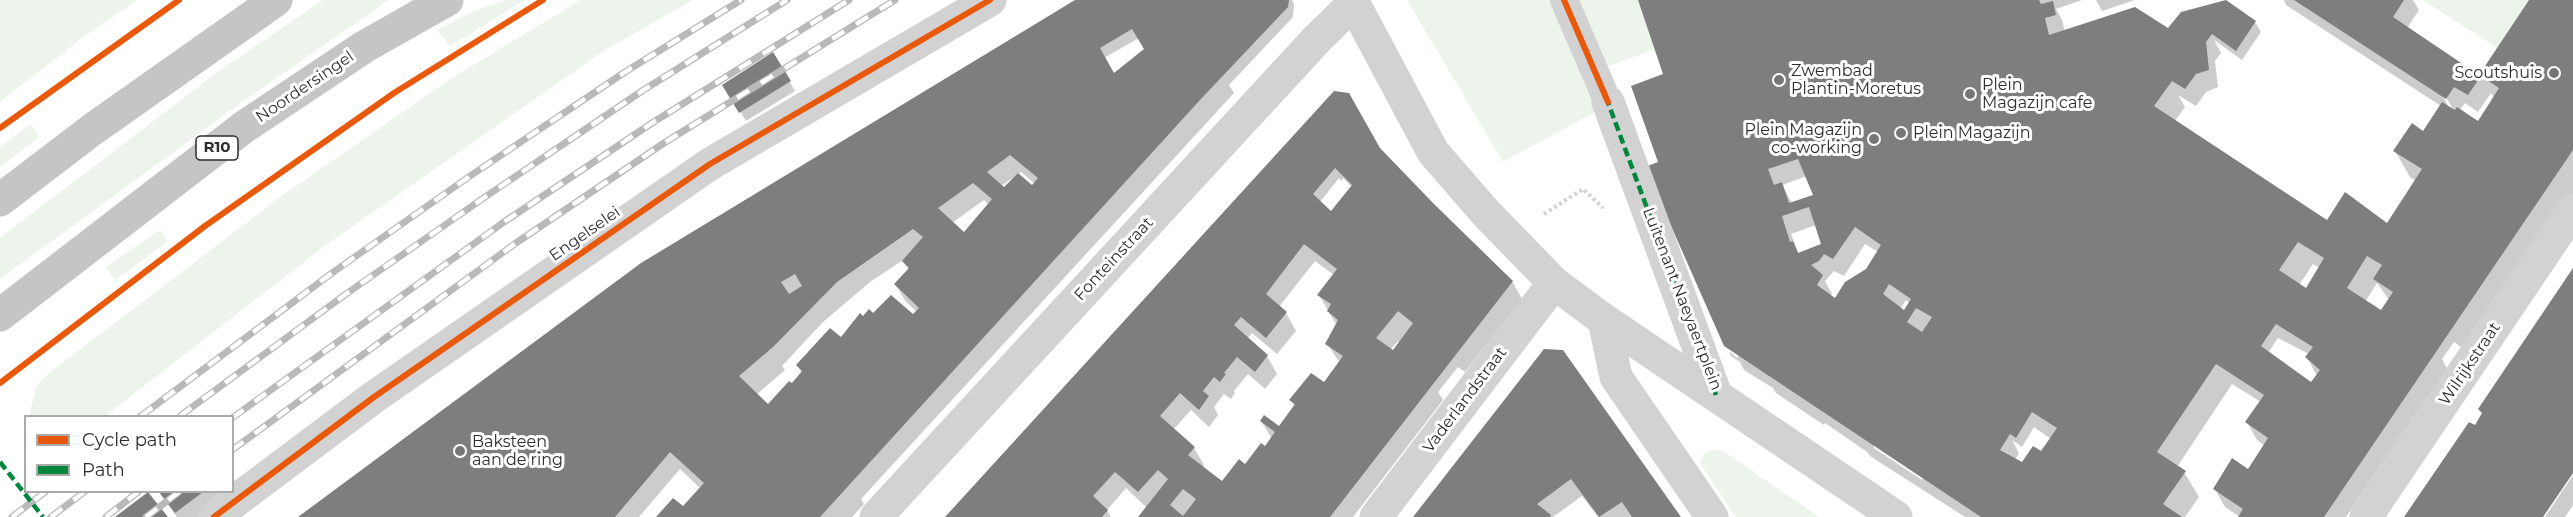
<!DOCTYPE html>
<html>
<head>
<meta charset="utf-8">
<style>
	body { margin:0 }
	#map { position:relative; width:2573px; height:517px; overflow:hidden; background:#fff; font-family:Montserrat,sans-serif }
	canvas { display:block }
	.legend { position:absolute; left:24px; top:415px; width:210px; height:78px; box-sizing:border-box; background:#fff; border:2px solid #ababab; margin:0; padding:8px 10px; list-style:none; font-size:18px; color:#2d2d2d }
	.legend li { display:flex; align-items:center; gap:12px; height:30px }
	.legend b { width:30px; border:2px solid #ababab }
</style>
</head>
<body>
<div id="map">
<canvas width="2573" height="517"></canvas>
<ul class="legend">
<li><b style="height:8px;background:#e8590c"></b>Cycle path</li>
<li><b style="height:8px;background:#00873e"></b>Path</li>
</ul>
</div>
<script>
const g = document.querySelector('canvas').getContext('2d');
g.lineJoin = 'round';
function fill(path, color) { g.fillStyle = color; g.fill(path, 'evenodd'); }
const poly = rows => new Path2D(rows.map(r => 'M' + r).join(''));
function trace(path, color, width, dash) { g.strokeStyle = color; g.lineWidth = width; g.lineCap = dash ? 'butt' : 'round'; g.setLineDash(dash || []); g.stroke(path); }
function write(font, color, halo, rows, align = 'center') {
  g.font = font + ' Montserrat,sans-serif'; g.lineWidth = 6; g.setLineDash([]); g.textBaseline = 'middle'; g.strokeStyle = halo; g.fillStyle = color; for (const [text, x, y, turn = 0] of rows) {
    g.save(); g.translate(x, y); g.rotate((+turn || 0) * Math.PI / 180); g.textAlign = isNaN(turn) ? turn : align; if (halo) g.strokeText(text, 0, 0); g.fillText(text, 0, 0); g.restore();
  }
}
fill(poly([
	[0,0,137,0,82,38,0,102],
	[323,0,389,0,242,102,0,279,0,238,219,71],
	[507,0,525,0,450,46,437,30,474,11],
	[581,0,693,0,605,50,326,245,105,416,29,416,36,388,44,377,283,195,452,78],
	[1407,0,1554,0,1604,107,1503,162],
	[1579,0,1638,0,1656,49,1603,68],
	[2423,0,2529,0,2497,48],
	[31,124,39,137,0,167,0,147],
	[160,230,167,242,115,280,106,267],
	[1715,449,1726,453,1819,517,1736,517,1700,463,1704,454]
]), '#edf4eb');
fill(poly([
	[1079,0,1292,0,1294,4,1293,17,1229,85,1234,93,861,499,864,504,852,517,658,517,683,508,701,489,680,469,639,517,301,517],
	[1139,38,1146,50,1114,75,1104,58],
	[1021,172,1035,184,1032,187,1017,175],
	[1014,177,1004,190,1001,186],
	[984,200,989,205,964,234,952,223],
	[903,260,909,270,896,285,906,302,917,312,913,316,873,315,864,318,841,339,798,366,802,373,769,406,757,394,785,370,782,366,823,322,870,282],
	[1640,0,2082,0,2056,9,2062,20,2065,32,2167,30,2255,22,2261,32,2242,60,2214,40,2221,53,2215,61,2218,87,2206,92,2196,106,2178,95,2185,107,2175,121,2328,222,2388,225,2416,181,2410,177,2395,151,2424,133,2441,106,2286,5,2284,0,2413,0,2419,10,2407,28,2484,80,2481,75,2531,0,2573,0,2573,197,2507,281,2461,347,2454,342,2442,359,2449,372,2428,396,2346,517,2240,517,2225,507,2215,489,2248,471,2265,446,2257,440,2247,422,2261,402,2232,384,2177,467,2184,472,2199,497,2185,517,1965,517,1870,456,1867,452,1825,423,1824,425,1776,393,1773,388,1744,370,1740,362,1731,356,1729,351,1737,358,1739,355,1660,163,1665,75],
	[2443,92,2453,109,2450,109,2441,93],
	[2491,93,2494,98,2479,122,2460,110,2465,103,2478,112],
	[1807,176,1815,195,1792,203,1782,185],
	[1816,225,1822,245,1799,254,1791,234],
	[1865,244,1878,252,1867,270,1835,300,1830,296,1832,294,1825,281,1834,271,1844,276],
	[2313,264,2320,268,2306,290,2299,285],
	[2377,283,2389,300,2386,316,2365,302],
	[1906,300,1911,304,1905,312,1900,309],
	[2278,338,2309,354,2307,357,2317,376,2312,385,2268,353],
	[2034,427,2051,439,2046,456,2023,464,2015,460,2019,453,2012,440,2022,447],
	[1874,444,1924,477,1922,480,1874,448],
	[2096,0,2135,0,2102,11],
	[773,54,795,91,746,121,724,85],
	[1301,132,1379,149,1432,205,1512,281,1522,299,1465,372,1458,367,1438,392,1443,400,1353,517,1140,517,1147,508,1126,488,1107,510,1111,517,947,517],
	[1339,178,1341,181,1343,178,1352,187,1331,213,1320,202],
	[1315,261,1334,275,1319,295,1337,326,1327,344,1340,363,1324,384,1291,400,1294,406,1279,428,1261,421,1272,439,1265,448,1223,484,1202,468,1204,465,1194,448,1173,430,1191,410,1209,427,1218,415,1214,407,1224,394,1231,399,1235,393,1234,391,1248,374,1265,389,1277,374,1267,356,1247,339,1252,333,1277,354,1296,331,1286,313,1279,307],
	[1398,341,1400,343,1398,356,1390,350],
	[1545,351,1680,517,1598,517,1582,496,1553,517,1415,517],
	[2573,475,2573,505,2565,517,2545,517],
	[159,492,230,492,202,517,177,517]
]), '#0003');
fill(poly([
	[1075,0,1289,0,1288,7,1200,100,820,517,656,517,673,498,683,506,704,483,670,452,615,517,298,517,641,263],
	[1132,29,1144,49,1114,73,1100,48],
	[1010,155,1038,178,1032,185,1018,173,1004,187,987,172],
	[973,183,992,199,964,232,938,208],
	[913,229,923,237,902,261,909,268,894,284,919,308,913,314,891,295,873,313,869,309,863,316,860,313,841,337,830,328,796,365,802,371,792,383,789,381,768,404,739,376,773,347,837,282],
	[795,274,802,286,789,294,781,282],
	[1638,0,2039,0,2041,4,2053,1,2056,15,2045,18,2049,35,2135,7,2168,28,2181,12,2226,0,2256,21,2236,51,2212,34,2206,42,2209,70,2196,74,2185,89,2172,81,2154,106,2327,220,2345,192,2387,223,2422,169,2393,151,2412,123,2423,131,2442,102,2455,110,2457,107,2478,121,2499,88,2481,76,2468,95,2454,87,2446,99,2294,0,2404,0,2393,17,2479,75,2529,0,2573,0,2573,150,2324,517,2238,517,2243,509,2213,489,2232,458,2248,469,2268,438,2245,422,2264,395,2216,364,2157,452,2186,471,2163,504,2182,517,1981,517,1724,346,1645,167,1658,162,1631,86,1663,74],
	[1798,159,1813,195,1789,203,1782,182,1774,185,1768,169],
	[1809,207,1821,244,1798,253,1793,241,1790,242,1782,216],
	[1855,227,1881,245,1866,269,1845,282,1835,298,1817,285,1823,275,1811,265,1819,261,1824,254,1833,259],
	[2298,242,2324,258,2306,288,2279,270],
	[2367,256,2382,265,2373,279,2393,292,2381,310,2347,288],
	[1889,284,1911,299,1904,310,1883,294],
	[1916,308,1932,317,1922,332,1907,322],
	[2276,324,2313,347,2305,357,2320,370,2311,382,2261,346],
	[2032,412,2057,428,2041,451,2033,446,2022,462,2000,450,2010,434,2016,438],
	[773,52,791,81,739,113,722,85],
	[1334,91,1349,93,1380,148,1433,203,1513,281,1330,517,1138,517,1168,479,1158,470,1138,492,1115,472,1093,496,1108,510,1102,517,945,517],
	[1335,168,1352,185,1331,211,1313,194],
	[1304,244,1337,269,1317,295,1331,304,1327,311,1338,320,1325,344,1343,356,1324,382,1311,373,1289,400,1295,404,1279,426,1264,415,1260,421,1275,432,1265,446,1261,443,1245,464,1239,459,1222,481,1188,455,1195,447,1160,416,1180,393,1199,410,1209,396,1203,391,1214,377,1220,382,1226,374,1224,373,1237,357,1255,372,1268,355,1234,325,1241,317,1266,338,1287,312,1266,294],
	[1398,311,1413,323,1393,350,1376,338],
	[1183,489,1196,499,1183,516,1170,505],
	[2573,268,2573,473,2543,517,2404,517,2469,422,2475,425,2482,413,2478,409],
	[1544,349,1563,350,1681,517,1632,517,1622,502,1599,517,1571,479,1537,504,1551,515,1550,517,1413,517],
	[148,492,168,517,115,517],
	[159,492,203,492,175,513]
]), '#7e7e7e');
trace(poly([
	[1544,214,1583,189,1603,208]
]), '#d2d2d2', 4, [3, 3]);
trace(poly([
	[1564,0,1608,102]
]), '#d2d2d2', 28);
trace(poly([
	[1352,0,1433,152,1485,212,1554,283,1604,320,1896,517],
	[1608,102,1716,395],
	[1604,320,1616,377,1712,517],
	[214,517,374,397,710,164,990,0],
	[876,517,1317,39,1354,3],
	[1376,517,1554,283],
	[2366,517,2573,210]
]), '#d2d2d2', 33);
trace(poly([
	[0,200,93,129,276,0],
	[0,315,244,127,364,47,447,0]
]), '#c5c5c5', 33);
const rail = poly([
	[141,416,332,273,470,176,625,72,741,0],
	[180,416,346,294,485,197,642,91,787,0],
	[232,418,504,222,652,123,849,0],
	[232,450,516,243,664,143,895,0],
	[12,517,45,492],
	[51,517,84,492],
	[106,517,138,492],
	[146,517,179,492]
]);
trace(rail, '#b9b9b9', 7);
trace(rail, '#fff', 4.5, [14]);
trace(poly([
	[1606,97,1716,395],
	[0,462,43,517]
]), '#00873e', 4.5, [9, 4.5]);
trace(poly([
	[1564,0,1608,102],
	[0,128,179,0],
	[0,383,205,226,394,93,543,0],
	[214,517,374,397,710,164,990,0]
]), '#e8590c', 6);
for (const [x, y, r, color] of [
	[2554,73,6,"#767676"],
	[1779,80,6,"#767676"],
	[1970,94,6,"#767676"],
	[1901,133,6,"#767676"],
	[1874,139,6,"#767676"],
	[460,451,6,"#767676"]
]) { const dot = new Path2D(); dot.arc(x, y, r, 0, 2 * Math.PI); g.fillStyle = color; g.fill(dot); trace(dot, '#fff', 2); }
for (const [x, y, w] of [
	[217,148,42]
]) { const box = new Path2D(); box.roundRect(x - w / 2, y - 12, w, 24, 4.5); g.fillStyle = '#fff'; g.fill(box); trace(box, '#2d2d2d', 1.5); }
write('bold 15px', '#2d2d2d', null, [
	["R10",217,148]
]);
write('16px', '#2d2d2d', '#fff', [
	["Zwembad",1791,71],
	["Plantin-Moretus",1791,89],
	["Scoutshuis",2542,73,"right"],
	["Plein",1982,85],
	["Magazijn cafe",1982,103],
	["Plein Magazijn",1862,130,"right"],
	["co-working",1862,148,"right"],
	["Plein Magazijn",1913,133],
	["Baksteen",472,442],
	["aan de ring",472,460]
], 'left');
write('16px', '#2d2d2d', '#fff', [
	["Noordersingel",305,87,-34],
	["Engelselei",585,234,-35],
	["Fonteinstraat",1114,259,-47],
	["Luitenant Naeyaertplein",1682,299,69],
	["Wilrijkstraat",2470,364,-56],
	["Vaderlandstraat",1465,400,-53]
]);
</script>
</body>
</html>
